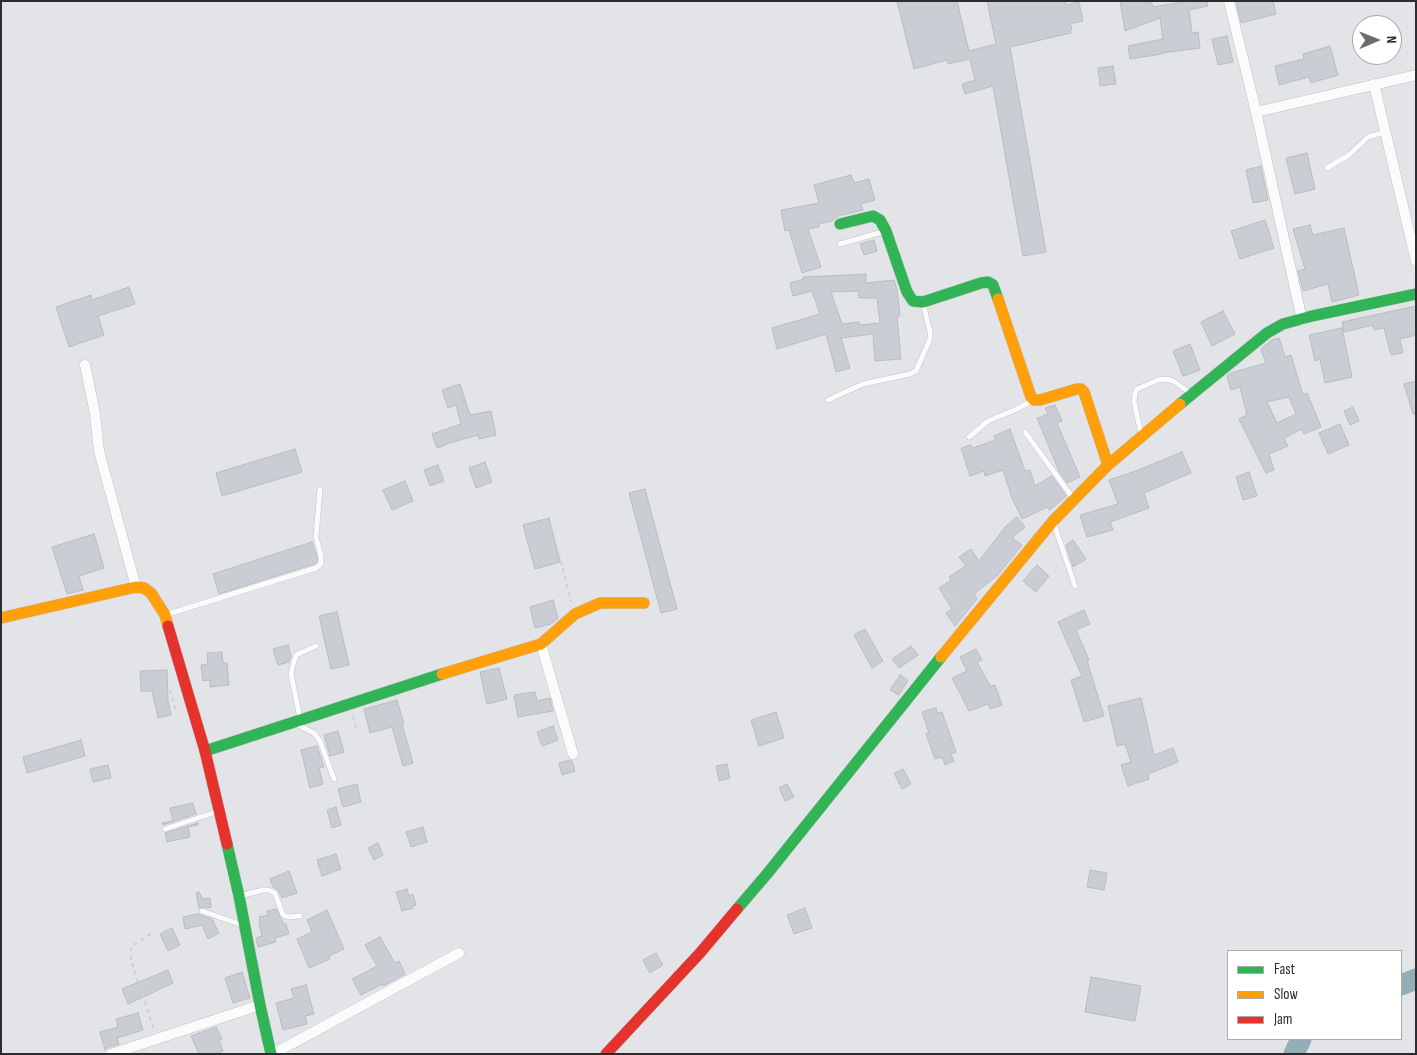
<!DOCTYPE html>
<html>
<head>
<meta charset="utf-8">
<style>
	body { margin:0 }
	#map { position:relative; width:1417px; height:1055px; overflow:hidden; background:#e2e4e7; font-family:"Sofia Sans Condensed",sans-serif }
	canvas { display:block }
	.frame { position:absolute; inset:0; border:2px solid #2b2c2e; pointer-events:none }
	.legend { position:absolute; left:1227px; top:950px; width:175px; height:90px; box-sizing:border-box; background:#fff; border:1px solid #aaabab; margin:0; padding:6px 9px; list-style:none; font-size:15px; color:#2b2c2e }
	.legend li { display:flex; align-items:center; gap:10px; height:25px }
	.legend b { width:25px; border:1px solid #aaabab }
	.north { position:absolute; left:1352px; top:15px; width:50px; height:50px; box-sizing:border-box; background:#fff; border:1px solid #aaabab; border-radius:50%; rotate:89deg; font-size:14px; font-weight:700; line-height:20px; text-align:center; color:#2b2c2e }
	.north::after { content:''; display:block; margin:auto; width:18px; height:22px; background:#6b6c6f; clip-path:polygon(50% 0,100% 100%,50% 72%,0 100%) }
</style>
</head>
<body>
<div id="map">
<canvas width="1417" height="1055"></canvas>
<div class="frame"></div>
<ul class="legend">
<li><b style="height:6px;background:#30b455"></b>Fast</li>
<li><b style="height:6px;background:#ff9f0a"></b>Slow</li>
<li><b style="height:6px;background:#e5322d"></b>Jam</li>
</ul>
<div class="north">N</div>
</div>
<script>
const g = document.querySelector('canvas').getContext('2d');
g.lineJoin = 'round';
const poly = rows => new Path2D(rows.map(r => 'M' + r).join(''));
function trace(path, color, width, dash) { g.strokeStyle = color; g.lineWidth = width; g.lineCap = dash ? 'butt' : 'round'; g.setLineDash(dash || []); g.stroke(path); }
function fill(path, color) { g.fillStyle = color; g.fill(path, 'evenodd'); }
trace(poly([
	[1401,985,1416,979],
	[1294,1054,1301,1039]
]), '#92aeb6', 21);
const building = poly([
	[897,1,957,1,969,51,996,44,987,1,1066,1,1066,5,1079,2,1083,21,1070,24,1072,30,1070,31,1071,33,1010,47,1046,252,1023,256,993,86,965,94,962,84,975,80,970,59,948,64,947,60,914,69,897,1],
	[1120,1,1151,1,1153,7,1188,1,1207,1,1208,6,1189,10,1192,33,1198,32,1200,48,1162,53,1162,54,1130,59,1128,46,1163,39,1160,18,1125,31,1120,1],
	[1236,1,1273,1,1276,14,1241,23,1236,1],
	[1227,36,1233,62,1218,65,1212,39,1227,36],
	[1330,46,1338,75,1311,83,1309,77,1279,85,1275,66,1304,59,1303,54,1330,46],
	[1113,66,1116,84,1100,86,1098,68,1113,66],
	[1307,153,1315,189,1295,194,1286,158,1307,153],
	[1261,166,1268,200,1253,203,1246,170,1261,166],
	[851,175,854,183,869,179,875,200,861,204,863,210,838,216,832,221,819,224,819,227,808,229,821,267,802,273,789,230,785,231,781,210,819,203,814,185,851,175],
	[1265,220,1274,248,1240,259,1231,231,1265,220],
	[1310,225,1313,235,1344,228,1359,295,1332,302,1328,284,1303,291,1298,271,1305,269,1293,229,1310,225],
	[874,240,877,251,864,255,860,244,874,240],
	[866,274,866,283,894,280,897,289,900,316,897,316,901,359,875,361,873,334,841,338,850,368,836,372,826,334,777,349,772,328,820,314,812,291,793,296,790,283,804,279,803,277,866,274],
	[858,291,859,298,877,298,880,323,859,325,859,322,842,324,831,292,858,291],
	[129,287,135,304,98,316,104,335,69,347,56,307,91,295,92,300,129,287],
	[1416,306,1416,335,1400,339,1403,353,1391,355,1384,328,1374,330,1373,325,1344,332,1342,322,1416,306],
	[1223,311,1235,334,1212,346,1201,322,1223,311],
	[1342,328,1352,377,1325,383,1320,359,1315,361,1309,335,1342,328],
	[1279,338,1285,357,1291,355,1303,395,1307,393,1321,427,1304,434,1302,429,1284,438,1288,446,1269,454,1274,470,1266,473,1239,419,1247,415,1240,387,1231,390,1227,376,1231,373,1266,363,1261,349,1272,340,1279,338],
	[1289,397,1296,414,1277,423,1267,402,1289,397],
	[1190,344,1200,370,1183,376,1173,351,1190,344],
	[1416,381,1416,414,1413,414,1404,384,1416,381],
	[460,384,470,415,491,411,496,435,479,439,478,435,446,444,446,445,437,448,432,434,461,424,456,405,448,408,442,390,460,384],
	[1055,405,1062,421,1057,423,1080,477,1067,483,1059,471,1037,418,1048,414,1045,408,1055,405],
	[1353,407,1359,421,1350,425,1344,411,1353,407],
	[1340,424,1349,445,1328,454,1319,433,1340,424],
	[1010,429,1025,471,1030,470,1035,486,1052,476,1066,496,1055,506,1049,510,1047,507,1022,519,1012,498,1003,470,985,476,984,471,970,476,961,448,971,445,972,448,996,440,994,436,1010,429],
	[295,449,302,472,222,496,216,473,295,449],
	[1182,452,1191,473,1144,493,1149,508,1110,522,1113,530,1087,537,1080,515,1118,504,1109,480,1136,471,1182,452],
	[485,462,492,482,476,488,469,468,485,462],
	[438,465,444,481,430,486,424,470,438,465],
	[1249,472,1257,496,1243,500,1236,477,1249,472],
	[405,481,413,501,392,510,383,490,405,481],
	[645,489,677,609,661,613,629,493,645,489],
	[1017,517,1025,527,1012,538,1022,545,998,575,974,594,977,599,955,626,946,613,952,609,939,588,951,580,949,577,966,566,959,557,971,549,979,561,1006,526,1017,517],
	[549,518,560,562,535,569,523,525,549,518],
	[94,534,104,568,79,576,83,590,67,594,52,547,94,534],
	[1073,540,1086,559,1073,567,1066,545,1073,540],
	[312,542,317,557,317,562,314,564,219,594,213,574,312,542],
	[1037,565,1049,576,1036,592,1023,581,1037,565],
	[553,600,558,618,551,624,535,628,530,607,553,600],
	[1084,610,1090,624,1076,630,1089,660,1087,661,1104,716,1084,722,1071,680,1082,676,1058,622,1084,610],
	[337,612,349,665,331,669,319,616,337,612],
	[865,629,883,661,872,668,854,635,865,629],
	[288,645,291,656,289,662,278,665,273,649,288,645],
	[911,646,918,655,899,668,892,659,911,646],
	[976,649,982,660,977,662,990,686,995,685,1002,705,990,709,988,704,969,711,952,678,967,671,960,657,976,649],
	[222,652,223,663,227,663,229,685,210,687,210,680,203,681,201,665,208,664,207,653,222,652],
	[499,668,507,699,487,704,480,672,499,668],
	[167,670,168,700,171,715,158,718,152,691,141,691,140,671,167,670],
	[900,675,908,680,899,695,890,690,900,675],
	[535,692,537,701,550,698,553,711,518,717,514,695,535,692],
	[1141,698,1154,755,1173,748,1178,762,1148,774,1149,779,1128,786,1121,765,1131,762,1125,744,1117,746,1108,706,1141,698],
	[397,700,404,724,402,724,413,763,403,766,392,727,370,733,364,709,397,700],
	[936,708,937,713,942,712,956,752,951,754,954,761,945,765,942,757,935,759,926,734,929,733,922,712,936,708],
	[776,712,784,738,759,746,751,720,776,712],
	[553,726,558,740,542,746,537,732,553,726],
	[338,731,344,752,330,756,324,735,338,731],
	[81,740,85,756,27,773,23,757,81,740],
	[317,746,324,767,319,768,323,784,310,788,301,750,317,746],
	[570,760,572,761,575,771,562,775,559,763,570,760],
	[727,764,730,778,719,781,716,766,727,764],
	[108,765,111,778,93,782,90,769,108,765],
	[903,769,911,784,902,789,894,773,903,769],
	[357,784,361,802,343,807,338,789,357,784],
	[787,784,794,797,785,801,779,788,787,784],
	[193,803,196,814,163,825,162,823,173,821,170,808,193,803],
	[336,807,341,825,332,828,327,810,336,807],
	[198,823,198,825,188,827,190,837,167,842,165,833,198,823],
	[423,827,427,842,411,847,406,832,423,827],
	[378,843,383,855,374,860,368,848,378,843],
	[336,854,341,869,322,876,317,860,336,854],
	[1090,870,1107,873,1104,890,1087,887,1090,870],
	[289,871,297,893,282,898,278,890,273,887,270,879,289,871],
	[407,889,409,896,413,894,416,905,412,906,413,908,402,911,396,892,407,889],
	[199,892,203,899,210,898,211,907,207,908,202,907,199,908,196,893,199,892],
	[805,908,812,928,794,934,787,915,805,908],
	[276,909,284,924,286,924,289,934,275,938,276,942,258,947,256,938,262,936,259,922,260,921,259,917,268,915,267,911,276,909],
	[327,910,344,949,329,956,330,959,309,968,297,939,312,932,307,920,327,910],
	[198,914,212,919,219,933,208,939,202,925,185,929,183,917,198,914],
	[172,928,180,945,168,951,160,934,172,928],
	[380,937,395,963,399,961,405,974,383,986,383,984,361,995,352,979,377,966,365,945,380,937],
	[656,953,663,965,650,973,643,960,656,953],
	[168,970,173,983,128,1004,122,989,168,970],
	[242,972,250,998,233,1003,225,978,242,972],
	[1091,977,1141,986,1135,1021,1085,1012,1091,977],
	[306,985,314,1014,305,1016,307,1024,283,1030,276,1003,294,998,291,989,306,985],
	[138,1013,143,1030,117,1038,119,1044,109,1047,105,1050,100,1032,118,1027,116,1019,138,1013],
	[216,1027,222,1039,219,1040,223,1051,215,1054,199,1054,191,1036,216,1027]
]);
fill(building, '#cacdd4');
trace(building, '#bbbcbf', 1);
const lane = poly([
	[1327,168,1349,155,1368,137,1385,132],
	[840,244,886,231],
	[828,400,863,384,910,374,916,371,930,339,930,332,923,303],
	[1025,432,1073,498],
	[1141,434,1134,401,1135,393,1137,389,1158,380,1166,379,1173,381,1189,392],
	[969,437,988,421,1017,409,1033,400],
	[1054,524,1075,586],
	[165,615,316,568,321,564,321,556,316,537,320,489],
	[300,718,291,674,293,665,296,655,316,646],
	[296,724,314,733,320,741,334,779],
	[165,829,219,811],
	[240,896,263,890,268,890,275,893,283,915,288,917,300,916],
	[202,911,242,925]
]);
const street = poly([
	[1229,1,1256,112,1302,320],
	[1374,84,1416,261],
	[1256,112,1416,75],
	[85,365,95,414,99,451,136,587],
	[541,644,573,754],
	[111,1054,260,1005],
	[273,1054,459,953]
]);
const fast = poly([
	[840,224,873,216,880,220,886,231,907,292,913,301,923,302,981,283,988,282,993,285,998,299],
	[1180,404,1267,333,1283,324,1312,316,1416,294],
	[205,751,442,674],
	[227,844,239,896,260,1005,271,1054],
	[737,909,767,874,941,657]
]);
const slow = poly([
	[998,299,1031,397,1034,400,1040,400,1077,389,1081,389,1084,392,1108,465],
	[1,618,136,587,144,588,151,593,165,615,168,626],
	[941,657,1053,521,1108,465,1180,404],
	[442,674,541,644,575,614,600,603,644,603]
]);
const jam = poly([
	[168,626,205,751,227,844],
	[606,1054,700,953,737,909]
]);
trace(lane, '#c2c2c5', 6);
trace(street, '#c2c2c5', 11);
trace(fast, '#c2c2c5', 12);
trace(slow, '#c2c2c5', 12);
trace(jam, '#c2c2c5', 12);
trace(poly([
	[559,553,571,602],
	[951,597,962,611],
	[170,690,175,708,180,712],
	[353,716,356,728],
	[151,934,132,946,131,951,131,960,154,1030]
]), '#d0d0d2', 2, [4, 4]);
trace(lane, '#fbfbfb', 5);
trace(street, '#fbfbfb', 10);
trace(fast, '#30b455', 11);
trace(slow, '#ff9f0a', 11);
trace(jam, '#e5322d', 11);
</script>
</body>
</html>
